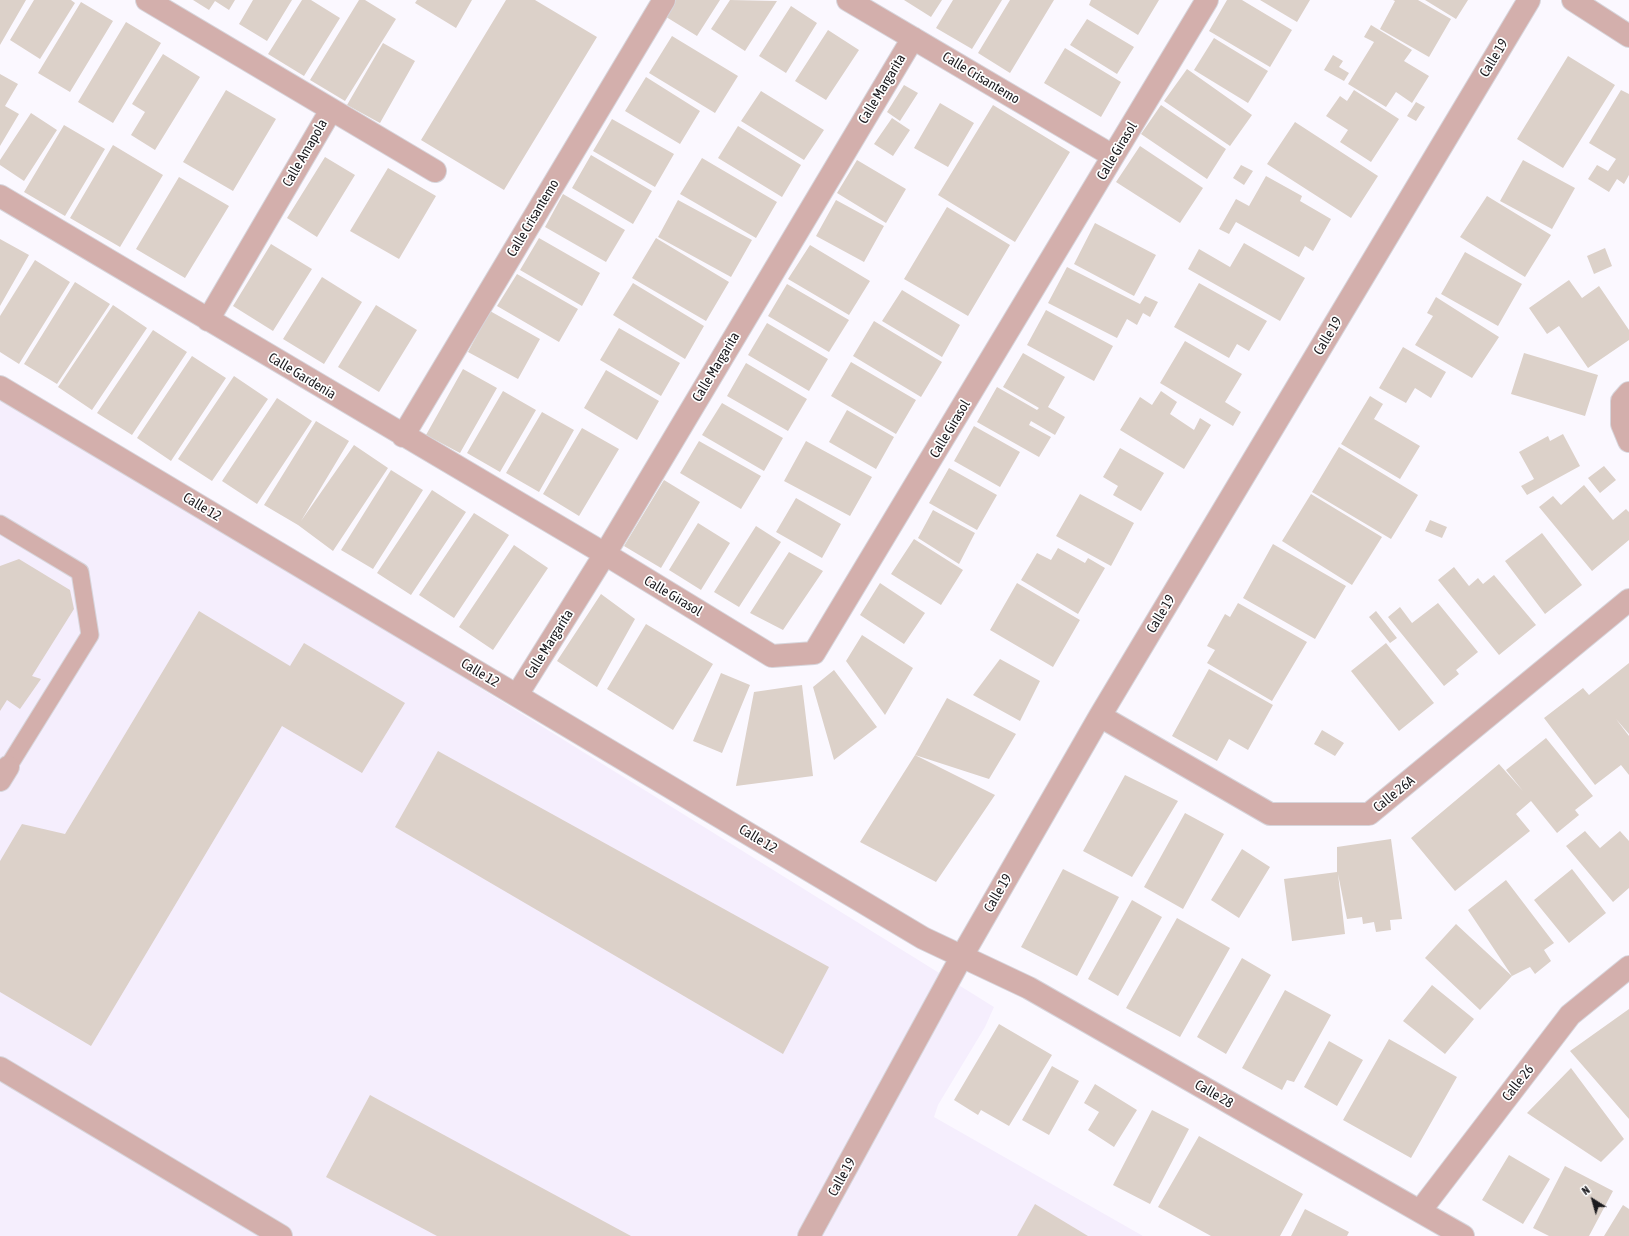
<!DOCTYPE html>
<html>
<head>
<meta charset="utf-8">
<style>
	body { margin:0 }
	#map { position:relative; width:1629px; height:1236px; overflow:hidden; background:#fbf8ff; font-family:"Asap Condensed",sans-serif }
	canvas { display:block }
	.north { position:absolute; left:1573px; top:1180px; width:40px; height:40px; -webkit-text-stroke:3px #fff; paint-order:stroke; rotate:323deg; font-size:11px; font-weight:700; line-height:16px; text-align:center; color:#1c1b1f }
	.north::after { content:''; display:block; margin:auto; width:14px; height:18px; background:#1c1b1f; clip-path:polygon(50% 0,100% 100%,50% 72%,0 100%) }
</style>
</head>
<body>
<div id="map">
<canvas width="1629" height="1236"></canvas>
<div class="north">N</div>
</div>
<script>
const g = document.querySelector('canvas').getContext('2d');
g.lineJoin = 'round';
function fill(path, color) { g.fillStyle = color; g.fill(path, 'evenodd'); }
const poly = rows => new Path2D(rows.map(r => 'M' + r).join(''));
function trace(path, color, width, dash) { g.strokeStyle = color; g.lineWidth = width; g.lineCap = dash ? 'butt' : 'round'; g.setLineDash(dash || []); g.stroke(path); }
function write(font, color, halo, rows, align = 'center') {
  g.font = font + ' "Asap Condensed",sans-serif'; g.lineWidth = 3.5; g.setLineDash([]); g.textBaseline = 'middle'; g.strokeStyle = halo; g.fillStyle = color; for (const [text, x, y, turn = 0] of rows) {
    g.save(); g.translate(x, y); g.rotate((+turn || 0) * Math.PI / 180); g.textAlign = isNaN(turn) ? turn : align; if (halo) g.strokeText(text, 0, 0); g.fillText(text, 0, 0); g.restore();
  }
}
fill(poly([
	[0,390,994,1007,985,1027,938,1105,934,1117,1143,1236,0,1236]
]), '#f5eefd');
fill(poly([
	[0,0,26,0,0,45],
	[34,0,71,0,75,3,40,59,10,40],
	[193,0,235,0,229,10,215,1,209,10],
	[253,0,292,0,267,41,239,24],
	[302,0,311,0,340,18,304,76,268,54],
	[359,0,365,0,396,19,345,101,310,80],
	[417,0,472,0,456,28,415,3],
	[506,0,535,0,597,37,504,190,421,140],
	[673,0,720,0,697,36,663,15],
	[730,0,777,1,745,51,711,29],
	[904,0,942,0,931,17],
	[953,0,1002,0,972,49,936,28],
	[1010,0,1054,0,1010,73,978,53],
	[1091,0,1159,0,1138,35,1089,5],
	[1227,0,1242,0,1292,30,1270,67,1209,31],
	[1260,0,1310,0,1297,22],
	[1393,0,1418,0,1451,19,1429,57,1380,29,1395,1],
	[1425,0,1468,0,1456,19],
	[81,2,113,21,70,92,38,73],
	[791,6,817,23,786,73,759,56],
	[1087,19,1134,47,1117,74,1070,45],
	[126,22,161,43,113,123,78,102],
	[1371,25,1412,50,1404,61,1429,76,1412,103,1396,92,1386,107,1348,84,1374,42,1364,37],
	[828,30,859,50,826,100,795,81],
	[672,36,738,76,715,113,649,73],
	[1214,38,1268,71,1248,103,1194,70],
	[383,43,415,61,380,123,347,105],
	[1065,48,1121,82,1101,117,1044,83],
	[163,54,200,77,155,150,131,135,145,112,132,104],
	[1333,55,1343,61,1339,67,1349,73,1344,81,1324,70],
	[1568,56,1615,85,1563,168,1517,139],
	[1187,69,1252,115,1230,146,1164,101],
	[0,74,18,84,5,106,19,114,0,146],
	[646,77,700,111,680,144,625,111],
	[904,85,918,93,900,121,887,112],
	[226,90,276,119,233,191,183,162],
	[1354,90,1399,119,1371,162,1340,142,1348,130,1326,116,1340,96,1347,101],
	[1621,90,1629,94,1629,175,1624,184,1617,179,1609,192,1588,179,1597,165,1608,171,1616,159,1589,143],
	[761,91,824,130,804,160,741,121],
	[1416,102,1425,107,1416,121,1407,116],
	[940,103,974,123,948,167,914,148],
	[993,105,1070,152,1015,242,938,195],
	[1161,105,1226,149,1207,179,1141,134],
	[31,113,57,130,24,181,0,165,0,160],
	[892,118,910,130,893,156,874,144],
	[612,119,674,154,655,187,593,151],
	[1295,122,1378,176,1351,218,1267,164],
	[64,125,105,149,65,216,24,192],
	[738,126,801,165,782,197,718,158],
	[113,145,163,175,120,247,70,218],
	[1140,146,1203,188,1180,223,1116,182],
	[591,155,652,191,633,224,572,188],
	[325,157,355,175,317,237,287,218],
	[702,158,777,202,756,238,680,194],
	[857,160,906,189,886,223,837,193],
	[1523,160,1575,188,1552,229,1500,201],
	[1241,165,1253,171,1244,185,1233,178],
	[388,168,436,196,399,259,350,231],
	[1266,176,1302,196,1300,201,1331,219,1313,251,1305,246,1299,257,1236,222,1229,234,1219,229,1236,199,1249,206],
	[179,177,229,206,185,278,136,249],
	[563,194,625,230,606,262,545,227],
	[1487,196,1551,235,1525,277,1460,237],
	[678,200,752,240,731,277,658,237],
	[836,200,884,226,864,262,816,236],
	[947,207,1010,245,968,316,904,279],
	[1095,223,1156,255,1134,296,1074,264],
	[539,238,600,273,582,306,520,270],
	[656,238,729,282,706,321,632,278],
	[0,239,29,255,0,306],
	[1244,243,1305,278,1280,321,1188,269,1199,249,1230,267],
	[271,244,312,269,273,331,233,306],
	[810,245,870,281,849,315,788,279],
	[1605,248,1612,266,1594,274,1587,256],
	[1465,252,1522,284,1498,326,1441,294],
	[35,260,70,282,19,364,0,352,0,316],
	[1067,267,1140,304,1145,296,1158,302,1150,317,1143,313,1137,325,1127,319,1117,338,1048,303],
	[517,274,578,309,559,342,497,306],
	[322,277,362,302,324,364,283,339],
	[1569,280,1582,298,1599,286,1629,330,1629,340,1588,368,1559,326,1547,334,1529,308],
	[75,282,110,304,57,384,24,364],
	[633,283,704,326,685,359,613,315],
	[1199,283,1267,321,1249,351,1237,344,1229,358,1174,327],
	[787,284,849,320,829,352,768,316],
	[902,290,960,325,942,357,882,321],
	[1436,297,1499,337,1472,378,1415,345,1433,316,1427,313],
	[113,305,147,328,92,410,58,387],
	[376,305,417,330,379,392,338,367],
	[1046,310,1113,346,1094,381,1027,345],
	[490,311,540,339,518,379,468,352],
	[874,321,942,362,921,397,853,356],
	[767,323,828,359,809,391,748,355],
	[619,328,680,363,661,396,600,360],
	[153,330,187,352,132,435,97,413],
	[1185,341,1242,374,1225,402,1241,412,1233,426,1160,383],
	[1403,347,1446,372,1431,398,1415,388,1406,403,1379,388],
	[1023,353,1065,377,1048,407,1065,417,1055,435,1031,421,1029,425,1051,437,1039,457,977,422,997,387,1037,410,1039,408,1003,387],
	[1524,353,1598,375,1585,416,1511,394],
	[192,356,226,378,171,461,137,438],
	[851,362,916,400,896,434,831,396],
	[746,363,807,399,788,431,727,396],
	[463,369,497,388,460,453,426,435],
	[606,370,659,401,637,440,584,408],
	[234,376,268,399,212,481,178,459],
	[503,391,536,410,500,472,467,453],
	[1161,391,1177,402,1170,414,1194,430,1200,418,1211,425,1184,469,1120,430,1140,397,1152,405],
	[1370,396,1383,404,1374,419,1420,446,1400,479,1341,444],
	[277,398,312,421,257,504,222,481],
	[722,403,783,438,764,471,702,435],
	[847,410,894,437,876,469,829,442],
	[542,412,574,430,539,492,506,473],
	[316,421,349,441,301,521,354,445,388,468,333,551,298,525,264,505],
	[974,426,1020,452,1000,487,954,461],
	[582,428,619,449,579,516,543,494],
	[1563,434,1580,466,1527,495,1521,486,1534,479,1519,452,1548,436,1550,441],
	[699,441,761,476,741,509,680,473],
	[806,441,872,477,850,516,784,481],
	[1339,447,1418,495,1391,539,1312,492],
	[1120,448,1164,473,1141,511,1113,495,1118,486,1103,477],
	[1604,466,1616,480,1600,493,1588,478],
	[949,468,997,495,977,530,929,503],
	[391,470,423,490,373,569,341,550],
	[664,480,700,502,661,568,624,546],
	[1584,485,1613,520,1626,509,1629,512,1629,540,1592,571,1539,507,1553,496,1561,505],
	[432,490,466,512,411,595,377,573],
	[1080,494,1134,523,1111,566,1056,536],
	[1311,494,1382,537,1352,585,1282,541],
	[796,498,841,524,822,558,776,532],
	[933,510,975,533,959,564,918,538],
	[474,513,509,535,454,618,419,595],
	[1430,520,1447,527,1442,538,1425,531],
	[698,523,730,543,701,590,669,570],
	[756,526,781,542,739,607,714,592],
	[1542,533,1582,585,1545,614,1505,561],
	[914,539,963,570,941,605,891,574],
	[1273,544,1346,586,1315,639,1243,598],
	[514,545,548,568,493,650,459,627],
	[1058,548,1085,563,1088,558,1105,568,1078,614,1021,580,1037,553,1051,560],
	[789,552,823,571,783,630,750,613],
	[19,559,70,590,74,609,32,676,41,679,20,709,7,700,0,711,0,566],
	[1454,567,1469,586,1478,578,1483,584,1494,575,1536,625,1499,655,1438,580],
	[880,583,925,613,904,644,860,615],
	[1017,583,1080,620,1053,667,990,630],
	[601,594,635,619,597,687,557,661],
	[1238,603,1307,642,1272,701,1207,663,1215,650,1207,646,1225,614,1230,617],
	[1438,603,1478,652,1456,670,1459,674,1444,686,1388,617,1400,607,1412,623],
	[199,611,290,666,304,643,405,703,362,773,282,726,91,1046,0,992,0,861,22,824,65,834],
	[1376,611,1397,638,1390,643,1369,617],
	[646,624,713,664,673,730,607,689],
	[862,635,913,668,885,715,846,661],
	[1386,643,1434,703,1399,731,1351,671],
	[1000,659,1040,681,1020,721,973,695],
	[1629,663,1629,734,1616,719,1629,736,1629,775,1621,765,1595,785,1544,718,1583,688,1589,695],
	[1209,669,1273,705,1248,750,1229,739,1217,761,1172,736],
	[834,670,877,727,834,760,813,687],
	[721,673,750,685,722,753,693,741],
	[802,685,813,776,736,786,754,692],
	[947,698,1016,734,989,779,915,755],
	[1322,730,1344,743,1335,756,1314,744],
	[1546,738,1593,796,1575,810,1579,815,1557,833,1531,801,1516,814,1530,831,1455,891,1411,838,1499,764,1523,791,1506,770],
	[438,751,829,967,783,1054,395,827],
	[915,755,995,795,936,882,860,842],
	[1125,775,1178,801,1132,877,1083,851],
	[1185,813,1224,834,1183,909,1144,887],
	[1585,831,1600,848,1620,831,1629,841,1629,888,1613,902,1566,846],
	[1391,839,1402,919,1390,920,1391,930,1376,932,1374,922,1363,924,1362,917,1347,919,1338,874,1345,934,1292,941,1284,879,1337,872,1337,847],
	[1242,849,1270,867,1239,918,1211,900],
	[1063,869,1119,897,1077,976,1021,947],
	[1572,869,1606,913,1569,943,1534,900],
	[1506,880,1554,943,1544,950,1551,961,1535,974,1530,967,1512,976,1468,910],
	[1132,900,1162,917,1118,996,1088,979],
	[1177,918,1230,948,1180,1037,1126,1008],
	[1456,924,1512,976,1480,1010,1425,958],
	[1242,958,1271,975,1226,1054,1197,1037],
	[1432,985,1474,1019,1445,1054,1403,1021],
	[1285,990,1331,1015,1294,1082,1287,1080,1282,1090,1242,1068],
	[1629,1009,1629,1119,1570,1051],
	[999,1024,1052,1055,1009,1126,981,1110,978,1115,954,1100],
	[1389,1039,1457,1077,1411,1158,1343,1120],
	[1329,1041,1363,1060,1337,1106,1304,1087],
	[1052,1066,1079,1081,1049,1135,1022,1120],
	[1571,1068,1624,1139,1601,1162,1527,1113],
	[1095,1084,1137,1110,1114,1147,1088,1130,1099,1112,1084,1103],
	[370,1095,631,1236,437,1236,326,1177],
	[1152,1110,1189,1129,1150,1204,1113,1185],
	[1199,1136,1303,1194,1280,1236,1211,1236,1158,1207],
	[1509,1155,1550,1179,1523,1224,1482,1200],
	[1565,1166,1613,1191,1589,1236,1549,1236,1533,1228],
	[1035,1204,1088,1236,1017,1236],
	[1623,1205,1629,1209,1629,1236,1604,1236],
	[1305,1209,1349,1232,1347,1236,1291,1236]
]), '#dcd1c9');
const lane = poly([
	[0,524,80,572,90,635,8,767]
]);
const street = poly([
	[147,0,435,171],
	[848,0,1113,156],
	[1573,0,1629,36],
	[0,196,605,554,772,656,814,653,1207,0],
	[208,320,331,110],
	[0,387,923,938,1029,988,1463,1236],
	[1629,393,1622,401,1622,424,1629,441],
	[403,436,664,0],
	[517,695,605,554,913,38],
	[1100,716,1270,814,1369,814,1629,600],
	[0,780,8,767],
	[0,1068,281,1236],
	[1420,1211,1570,1015,1629,967],
	[809,1236,962,956,1100,716,1529,0]
]);
trace(lane, '#d7d5db', 19);
trace(street, '#d7d5db', 24);
trace(lane, '#d3afac', 17);
trace(street, '#d3afac', 22);
write('14px', '#1c1b1f', '#fff', [
	["Calle 19",1494,58,-59],
	["Calle Crisantemo",981,78,31],
	["Calle Margarita",882,89,-59],
	["Calle Girasol",1117,151,-59],
	["Calle Amapola",305,153,-60],
	["Calle Crisantemo",533,218,-59],
	["Calle 19",1328,336,-59],
	["Calle Margarita",716,367,-59],
	["Calle Gardenia",302,376,31],
	["Calle Girasol",950,429,-59],
	["Calle 12",202,507,31],
	["Calle Girasol",673,596,31],
	["Calle 19",1161,614,-59],
	["Calle Margarita",549,644,-58],
	["Calle 12",480,673,31],
	["Calle 26A",1394,794,-39],
	["Calle 12",758,839,31],
	["Calle 19",998,893,-60],
	["Calle 26",1518,1083,-52],
	["Calle 28",1214,1094,30],
	["Calle 19",842,1177,-61]
]);
</script>
</body>
</html>
